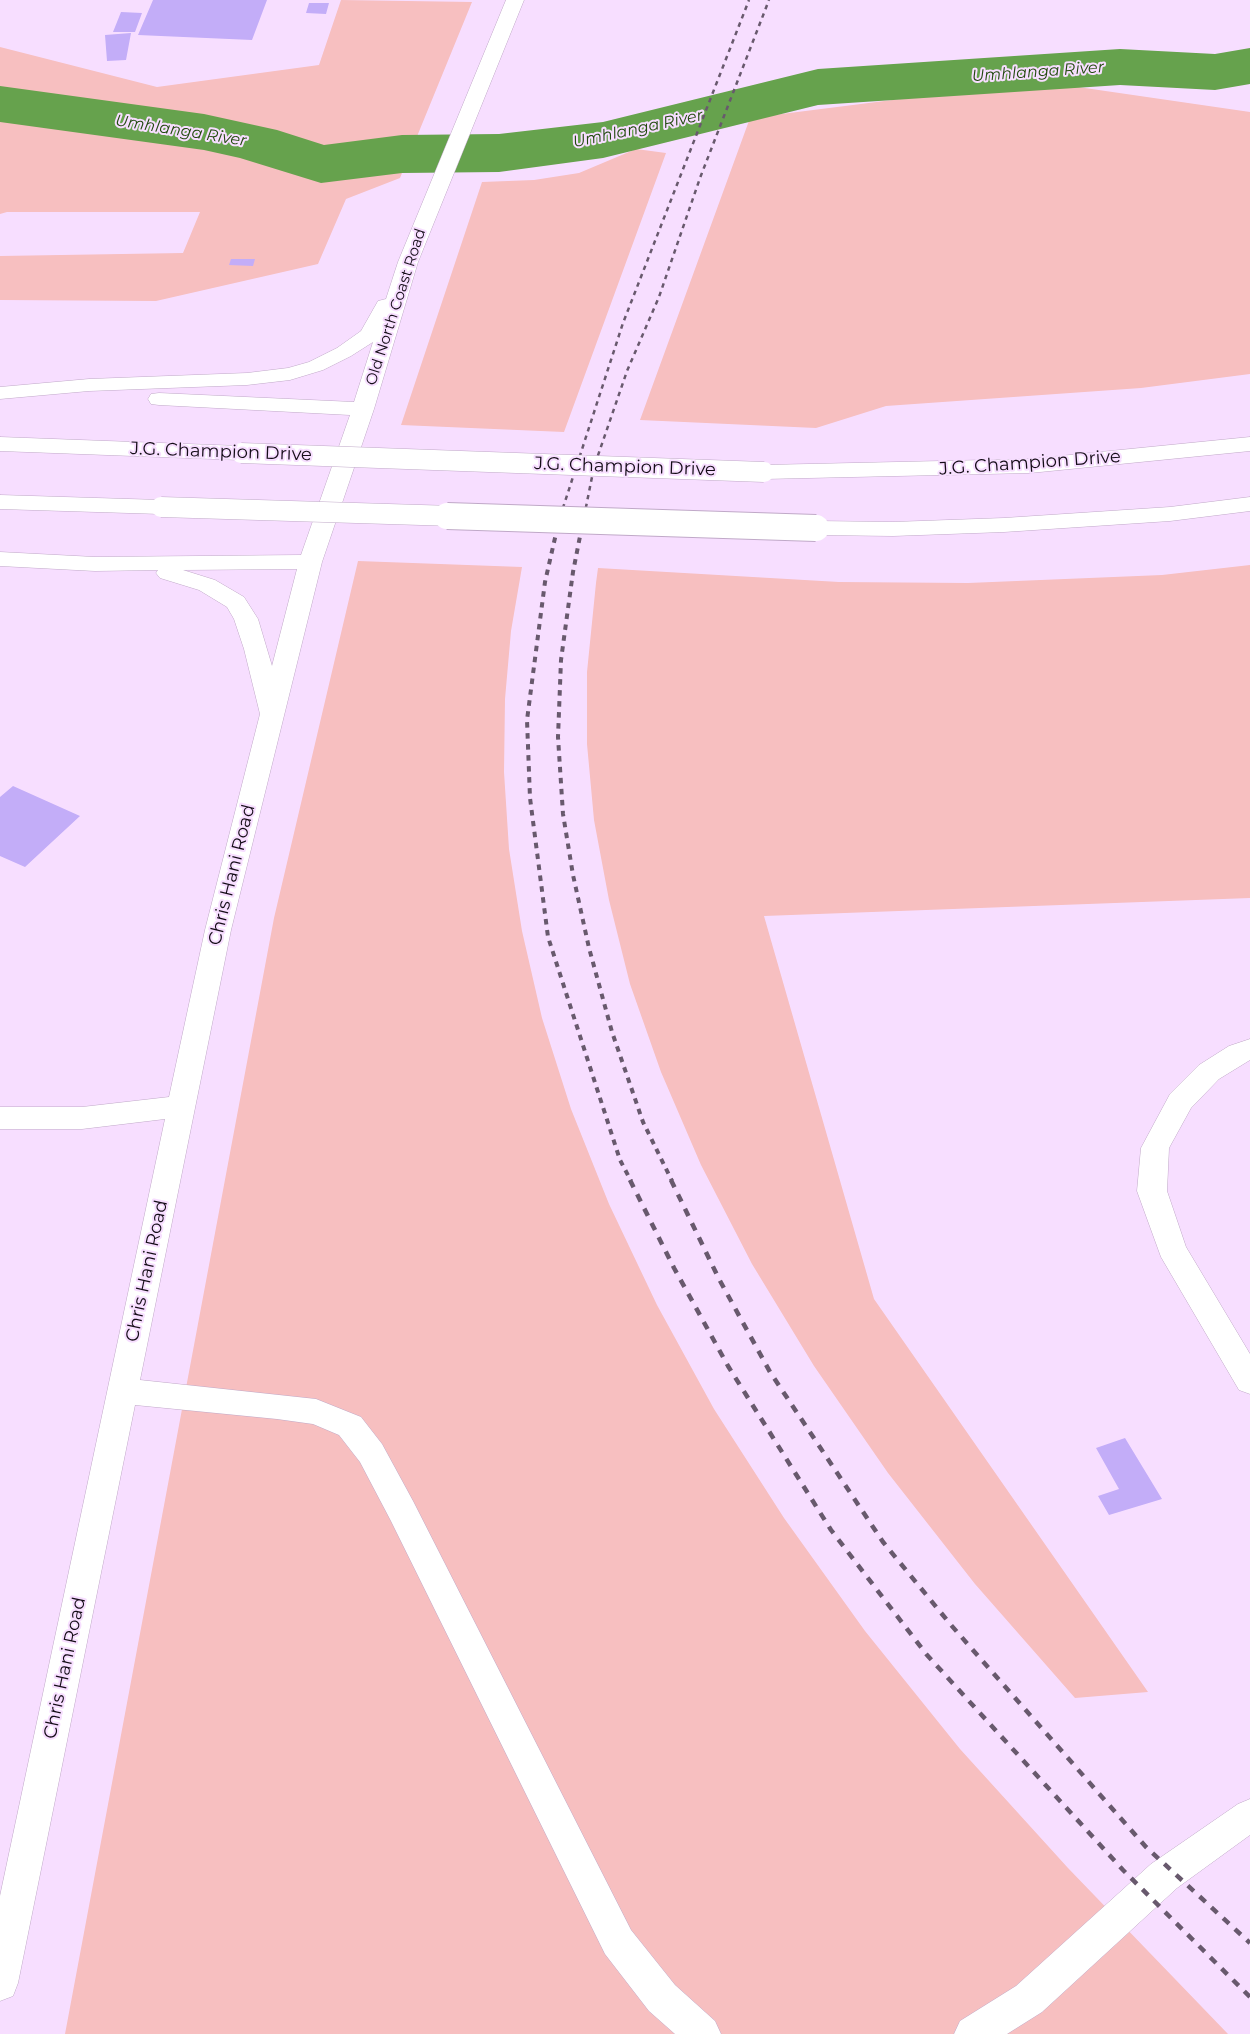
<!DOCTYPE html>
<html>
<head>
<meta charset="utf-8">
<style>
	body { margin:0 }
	canvas { display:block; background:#f7deff }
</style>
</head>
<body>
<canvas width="1250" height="2034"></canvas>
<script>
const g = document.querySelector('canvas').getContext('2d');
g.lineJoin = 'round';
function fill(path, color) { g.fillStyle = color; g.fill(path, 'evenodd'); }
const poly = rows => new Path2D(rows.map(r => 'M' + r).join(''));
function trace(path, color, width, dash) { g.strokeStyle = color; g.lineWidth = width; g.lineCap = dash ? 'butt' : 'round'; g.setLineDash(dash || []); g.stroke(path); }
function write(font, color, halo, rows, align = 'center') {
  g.font = font + ' Montserrat,sans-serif'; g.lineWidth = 4; g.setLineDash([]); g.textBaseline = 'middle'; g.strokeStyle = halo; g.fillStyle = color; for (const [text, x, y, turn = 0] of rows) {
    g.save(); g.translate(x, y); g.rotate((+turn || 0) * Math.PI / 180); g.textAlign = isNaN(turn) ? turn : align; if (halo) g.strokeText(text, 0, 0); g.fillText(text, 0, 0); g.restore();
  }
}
fill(poly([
	[341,0,472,2,400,178,346,199,318,264,156,301,0,300,0,256,183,253,200,212,7,212,0,214,0,47,157,87,319,65],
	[1078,87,1250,112,1250,374,1141,388,886,406,816,428,640,420,750,118,924,96],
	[636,149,666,153,564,432,401,425,482,182,534,180,579,173],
	[358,561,522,567,511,631,505,699,504,772,509,849,522,931,542,1018,571,1109,609,1204,657,1305,714,1409,784,1518,865,1631,960,1749,1068,1868,1228,2034,65,2034,274,918],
	[1250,565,1250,898,764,916,874,1299,1148,1692,1075,1698,975,1584,888,1473,814,1366,752,1264,701,1165,661,1072,630,984,609,900,594,820,587,744,587,672,596,583,598,568,839,582,968,583,1162,575]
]), '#f7bfc0');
fill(poly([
	[1250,48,1250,84,1215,90,1120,85,818,105,603,158,499,172,402,173,321,183,240,158,204,150,0,122,0,86,204,114,277,130,324,145,402,135,499,134,603,122,818,69,1120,49,1215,54,1250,48]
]), '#66a24d');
fill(poly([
	[153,0,267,0,252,40,138,35],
	[309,3,329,3,326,14,306,13],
	[121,12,142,13,135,32,113,32],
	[131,33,126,60,107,61,105,35],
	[231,259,255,259,253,266,229,265],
	[13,786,80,816,25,867,0,856,0,797],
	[1125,1438,1162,1499,1109,1515,1098,1496,1119,1489,1096,1448]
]), '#c3adf8');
const minor = poly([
	[506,0,524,0,418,262,374,409,322,562,231,930,140,1380,316,1399,361,1417,382,1444,413,1501,631,1930,675,1985,715,2021,721,2034,675,2034,649,2011,605,1954,391,1521,360,1462,339,1435,313,1424,277,1419,135,1405,18,1983,13,1996,0,2001,0,1896,165,1119,82,1129,0,1129,0,1107,82,1107,169,1097,205,930,260,714,244,649,234,619,227,607,199,590,160,578,156,573,158,570,95,571,0,566,0,552,95,557,301,555,350,415,159,405,151,404,148,399,151,394,159,393,354,402,373,342,351,356,323,370,290,380,247,385,89,391,0,399,0,387,89,379,247,373,288,368,309,362,337,348,361,331,378,301,386,299,398,262,506,0],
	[297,569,272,666,258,619,244,597,215,580,183,570,297,569],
	[0,437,241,446,249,448,252,453,249,458,241,460,0,451,0,437],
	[1250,437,1250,451,1030,473,764,479,756,477,753,472,756,467,764,465,1030,459,1250,437],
	[0,495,161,500,169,502,172,507,169,512,161,514,0,509,0,495],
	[1250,497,1250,511,1170,521,1004,532,893,536,816,535,808,533,805,528,808,523,816,521,893,522,1004,518,1170,507,1250,497],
	[1250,1039,1250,1060,1219,1079,1191,1108,1169,1148,1167,1191,1186,1247,1250,1354,1250,1394,1239,1390,1161,1257,1137,1191,1141,1148,1170,1094,1199,1065,1229,1046,1250,1039],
	[1250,1799,1250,1835,1177,1888,1042,2012,1007,2034,954,2034,960,2021,1016,1986,1151,1864,1238,1804,1250,1799]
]);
trace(minor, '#c0a9c8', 1);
fill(minor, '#fff');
trace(poly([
	[560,517,623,323,749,0],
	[584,517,594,467,627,371,659,297,700,178,769,0]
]), '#68596d', 2.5, [4.5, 4.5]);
trace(poly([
	[560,516,545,582,527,720,530,798,548,937,620,1160,631,1181],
	[584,516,573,572,561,660,558,737,563,814,573,875,589,948,612,1032,643,1122,672,1181]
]), '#68596d', 4, [5.5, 5.5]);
trace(poly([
	[630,1180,674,1268,728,1366,831,1530,927,1655,1123,1870,1250,1997],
	[671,1180,719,1279,770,1372,883,1542,951,1625,1146,1847,1250,1943]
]), '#68596d', 4.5, [8, 8]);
const minorBridgeFar1 = poly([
	[241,453,764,472],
	[161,507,486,517]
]);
const minorBridge = poly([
	[447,516,816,528]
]);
trace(minorBridgeFar1, '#c0a9c8', 21, []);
trace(minorBridge, '#c0a9c8', 28, []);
trace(minorBridgeFar1, '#fff', 20);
trace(minorBridge, '#fff', 26);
write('15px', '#140c17', '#f7deff', [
	["Old North Coast Road",396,307,-72]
]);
write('italic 16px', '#224a0f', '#f7deff', [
	["Umhlanga River",1038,72,-4],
	["Umhlanga River",638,129,-12],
	["Umhlanga River",181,131,9]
]);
write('18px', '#140c17', '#f7deff', [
	["J.G. Champion Drive",221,452,2],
	["J.G. Champion Drive",1030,463,-4],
	["J.G. Champion Drive",625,467,2],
	["Chris Hani Road",232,875,-76],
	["Chris Hani Road",147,1271,-78],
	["Chris Hani Road",65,1668,-78]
]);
</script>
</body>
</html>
